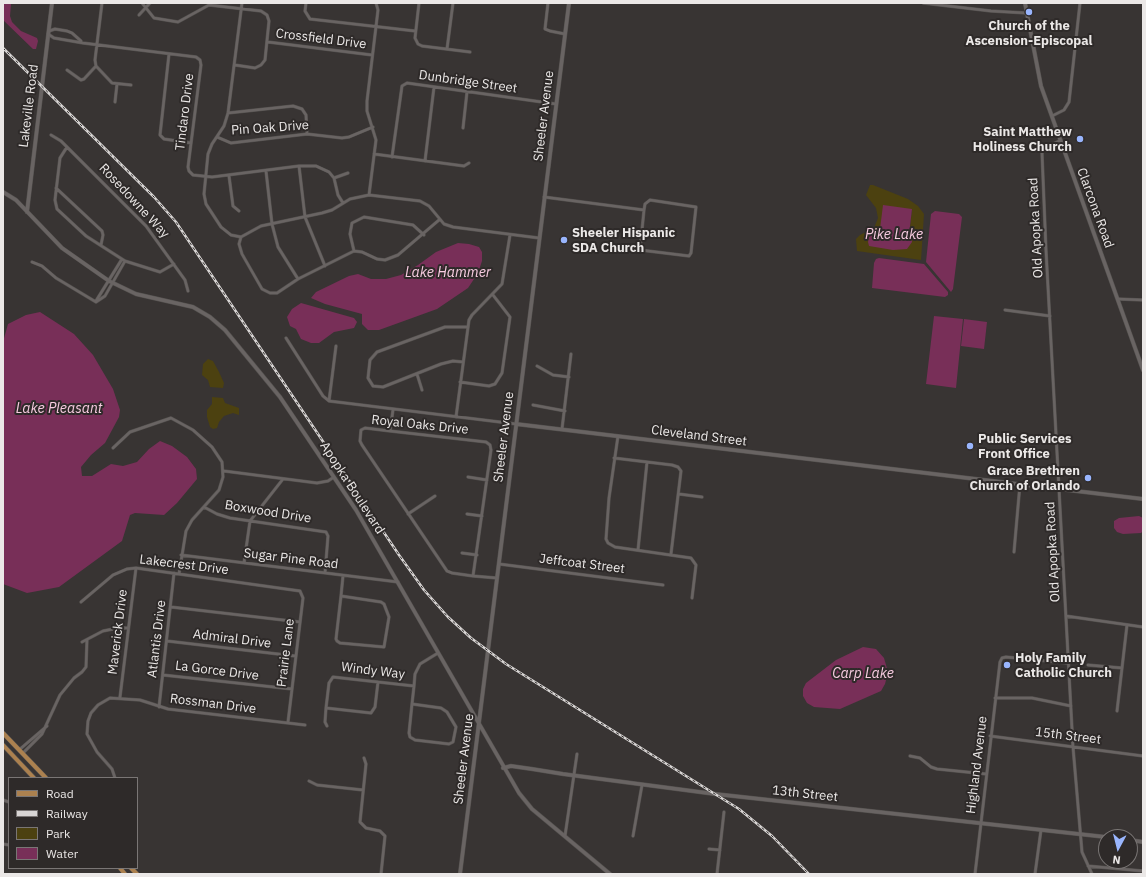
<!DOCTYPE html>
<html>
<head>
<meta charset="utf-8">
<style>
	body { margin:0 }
	#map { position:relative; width:1146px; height:877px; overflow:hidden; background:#383433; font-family:"IBM Plex Sans",sans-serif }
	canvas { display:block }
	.frame { position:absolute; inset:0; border:4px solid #ebe8e7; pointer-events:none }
	.legend { position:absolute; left:8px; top:777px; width:130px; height:92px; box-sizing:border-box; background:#2e2a29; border:1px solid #7a7675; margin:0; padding:5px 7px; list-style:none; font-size:12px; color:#ebe8e7 }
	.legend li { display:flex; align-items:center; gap:8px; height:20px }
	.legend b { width:20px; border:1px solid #7a7675 }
	.north { position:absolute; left:1098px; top:829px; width:40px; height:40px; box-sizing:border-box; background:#2e2a29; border:1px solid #7a7675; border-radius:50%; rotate:187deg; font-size:11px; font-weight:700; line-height:16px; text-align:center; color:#ebe8e7 }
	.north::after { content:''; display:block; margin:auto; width:14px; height:18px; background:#99b5fd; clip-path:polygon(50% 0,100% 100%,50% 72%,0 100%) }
</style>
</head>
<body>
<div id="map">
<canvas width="1146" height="877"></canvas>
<div class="frame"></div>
<ul class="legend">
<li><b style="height:5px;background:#ac814f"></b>Road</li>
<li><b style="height:5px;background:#d8d5d4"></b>Railway</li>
<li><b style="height:11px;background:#4c4110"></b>Park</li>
<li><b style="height:11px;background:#782f58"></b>Water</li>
</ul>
<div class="north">N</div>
</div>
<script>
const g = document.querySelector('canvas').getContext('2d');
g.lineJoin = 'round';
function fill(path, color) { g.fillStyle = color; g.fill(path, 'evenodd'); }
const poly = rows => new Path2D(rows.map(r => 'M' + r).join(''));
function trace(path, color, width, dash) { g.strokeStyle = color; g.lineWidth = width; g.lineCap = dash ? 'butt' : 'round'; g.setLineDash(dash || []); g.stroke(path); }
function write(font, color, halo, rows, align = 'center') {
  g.font = font + ' "IBM Plex Sans",sans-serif'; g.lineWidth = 4; g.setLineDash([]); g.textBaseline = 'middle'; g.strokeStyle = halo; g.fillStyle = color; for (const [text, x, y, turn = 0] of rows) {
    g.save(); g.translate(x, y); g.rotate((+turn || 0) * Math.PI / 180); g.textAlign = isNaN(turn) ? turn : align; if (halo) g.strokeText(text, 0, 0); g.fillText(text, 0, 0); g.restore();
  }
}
fill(poly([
	[870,185,873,185,908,199,918,206,924,214,921,260,857,251,856,239,860,235,874,228,878,218,876,208,866,195],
	[912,210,909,235,869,237,880,229],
	[208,359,213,361,219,372,224,383,223,388,210,387,208,380,202,375,203,364],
	[212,397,223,398,225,403,239,408,239,415,233,413,224,416,219,422,217,428,213,429,210,427,207,417,207,410,212,404]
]), '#4c4110');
fill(poly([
	[3,3,11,4,10,16,12,22,21,31,37,38,38,41,36,49,33,49,3,20],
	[883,205,912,209,909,235,912,237,912,242,907,249,893,250,869,246,868,242,869,237,880,229],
	[935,211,959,214,962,217,953,289,951,292,926,262,931,214],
	[458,243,469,244,479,247,482,252,482,261,478,273,468,288,437,309,379,330,368,330,362,324,362,314,325,304,311,298,316,292,349,276,358,274,371,279,386,279,401,275,418,265,436,252],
	[879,258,924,264,948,292,948,295,945,297,872,288,874,263,876,259],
	[301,303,354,318,357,322,354,328,334,332,319,343,311,343,301,339,296,329,290,326,287,317,292,309],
	[40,312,74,334,93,355,113,389,120,410,119,417,105,443,91,455,81,467,82,476,92,476,111,464,123,466,137,462,149,449,160,441,172,446,187,457,196,469,197,479,177,503,164,515,135,513,130,515,122,541,59,587,27,593,3,584,3,342,8,324,26,315],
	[934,316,963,319,956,388,926,384],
	[964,319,987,322,984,349,961,346],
	[1139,516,1143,518,1143,531,1141,533,1123,534,1117,532,1114,528,1114,521,1119,518],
	[863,647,876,649,884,658,888,672,885,684,881,691,840,709,814,707,807,703,803,696,803,689,806,683,836,660]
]), '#782f58');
const street = poly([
	[102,3,95,60,96,66,112,83,131,85],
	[142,3,154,18,178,22,209,5,261,11,267,15,269,21,265,60,261,65,255,68,235,65],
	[242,3,228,113,224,126,212,144,208,154,204,194,206,204,221,227,231,235,241,237,261,226,322,213,332,210,350,199,369,195,420,201,429,206,444,224,453,227,539,238],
	[306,3,305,11,310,19,415,31],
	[419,3,415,38,418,44,422,46,470,52],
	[548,3,545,29,550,31,565,34],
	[923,3,991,11,1026,13],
	[139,15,150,3],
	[49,31,55,29,67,31,72,33,81,41],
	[48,34,54,38,83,43,196,57,200,60,201,65,188,167,189,171,193,175,212,177,299,166,316,166,329,172,334,178,338,195,343,203],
	[268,42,372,55],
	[447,49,453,3],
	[169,54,160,135,164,139,191,143],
	[67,70,81,80,84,79,96,66],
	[115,102,117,84],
	[228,113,293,106,302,109,306,115,307,134],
	[1052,116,1064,110,1069,102,1080,3],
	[463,128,467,92],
	[51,135,61,141,146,226,185,280,188,291],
	[217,137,231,143,307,134,342,138,349,137,373,127],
	[1061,140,1045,148,1042,153,1046,250,1073,747,1082,852,1092,874],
	[67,147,60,158,55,200,57,209,86,236,125,261,160,272,174,264],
	[374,154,464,166,469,163],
	[392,157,402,86,407,83,556,104],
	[425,161,434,87],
	[299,166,305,217,325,266],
	[266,171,272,224,278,247,298,279],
	[229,176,233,206,239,211],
	[334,178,348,173],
	[56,188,102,231,103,235,101,245],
	[369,195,376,140,367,111,367,101,378,10,376,3],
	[544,197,644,210],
	[650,200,696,207,691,253,689,256,640,250,644,210,645,204,650,200],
	[241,237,239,244,242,254,262,289,270,293,277,293,298,279,354,251,362,252,377,259,385,260,398,255,439,220],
	[354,251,350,234,352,223,364,217,413,225,424,235],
	[32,262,42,266,56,278,96,302,105,296,125,261],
	[1118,299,1143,300],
	[96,301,122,259],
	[1005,310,1050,316],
	[286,338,323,396,329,401,516,424],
	[463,362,453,361,441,364,383,387,373,386,368,378,370,360,377,352,445,327,468,327],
	[537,366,553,375,569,377],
	[417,374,422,390],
	[460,382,489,386,495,384,502,373,510,317,493,295],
	[329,401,336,346],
	[533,405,565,411],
	[456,417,469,320,472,315,502,284,510,235],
	[562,429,571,354],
	[390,431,393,410],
	[618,436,609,498,606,539,608,543,615,547,691,558,696,565,692,598],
	[113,448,130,432,171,418,193,430,212,447,222,462,223,477,219,490,192,520,186,531,179,574],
	[614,458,672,465,678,467,681,471,671,554],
	[224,471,317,483,328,481,334,477],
	[468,477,487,480],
	[679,494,702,497],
	[204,507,217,514,230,518,326,532,328,536,325,573],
	[408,514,435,496],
	[467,514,482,516],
	[638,550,647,462],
	[1014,552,1020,484],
	[462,553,477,555],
	[181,555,398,582],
	[244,563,250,521,283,479],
	[499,564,663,585],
	[473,576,491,450,490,445,486,442,390,431,365,428,361,430,360,441,362,445,447,571,452,573,473,576,497,578],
	[341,596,381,602,384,604,389,617,384,647,340,643,337,641,336,639,341,596,343,576],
	[81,602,113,575,127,569,136,568,300,591,303,598,288,722],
	[171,607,300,622],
	[1066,616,1143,627],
	[167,641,295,656],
	[82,642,103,631,118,628,128,628],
	[1088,665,1122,668],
	[163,675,292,689],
	[120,697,136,568],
	[995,698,1032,698,1071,706],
	[412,704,441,708,447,712,456,727,453,742,449,744,415,740,410,737,409,733,412,704,414,686,415,674,420,664,438,653],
	[159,707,174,573],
	[326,708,371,713,375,707,378,682],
	[1117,711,1127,625],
	[327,726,325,722,326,708,329,683,333,677,414,686],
	[990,736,1143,756],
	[19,750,47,726],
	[23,753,42,734,60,695,74,678,82,672,86,667,87,640],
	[910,756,920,758,931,767,937,769,986,774],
	[364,758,366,764,360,822,366,828,380,831,385,836,381,874],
	[115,778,112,769,97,752,87,734,88,721,91,713,98,705,110,698,140,700,168,709,305,725],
	[309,781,317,785,363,790],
	[3,800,9,802],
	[565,836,577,754],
	[633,836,642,785],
	[3,844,9,845],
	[709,849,720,850],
	[1088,866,1143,871],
	[717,874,724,812],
	[975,874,1000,662,1002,658,1006,657,1067,663],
	[1035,874,1041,830]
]);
const secondary = poly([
	[1025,3,1041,86,1143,370],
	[3,192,16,200,62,248,109,281,136,294,193,307,210,317,225,330,280,397,356,510,519,793,532,809,610,874],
	[27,212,52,3],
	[516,424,1143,499],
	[503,768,511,766,532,769,563,774,715,794,1106,837],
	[1130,840,1143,842],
	[460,874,569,3]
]);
const primary = poly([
	[3,733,46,778],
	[3,745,34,778],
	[120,868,125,874],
	[131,868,137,874]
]);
trace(street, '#54514f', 3.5);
trace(secondary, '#54514f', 4.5);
trace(primary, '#54514f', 5);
trace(street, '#696463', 2.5);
trace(secondary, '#696463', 3.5);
trace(primary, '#ac814f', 4);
const rail = poly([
	[3,48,154,197,176,222,399,555,424,590,448,617,471,638,506,664,739,809,772,836,809,874]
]);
trace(rail, '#d8d5d4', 2.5);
trace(rail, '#2e2a29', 1, [3]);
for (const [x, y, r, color] of [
	[1029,12,4,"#99b5fd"],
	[1080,139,4,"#99b5fd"],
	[564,240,4,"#99b5fd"],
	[970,446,4,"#99b5fd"],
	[1088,478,4,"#99b5fd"],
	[1007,665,4,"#99b5fd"]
]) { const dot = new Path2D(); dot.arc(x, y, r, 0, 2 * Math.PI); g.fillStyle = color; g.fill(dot); trace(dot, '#2e2a29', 1.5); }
write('bold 13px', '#ebe8e7', '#2e2a29', [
	["Church of the",1029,26,"center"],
	["Ascension-Episcopal",1029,41,"center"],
	["Saint Matthew",1072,132,"right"],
	["Holiness Church",1072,147,"right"],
	["Sheeler Hispanic",572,233],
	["SDA Church",572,248],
	["Public Services",978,439],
	["Front Office",978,454],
	["Grace Brethren",1080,471,"right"],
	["Church of Orlando",1080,486,"right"],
	["Holy Family",1015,658],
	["Catholic Church",1015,673]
], 'left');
write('13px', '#ebe8e7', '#2e2a29', [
	["Crossfield Drive",321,39,7],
	["Dunbridge Street",468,82,8],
	["Lakeville Road",29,106,-83],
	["Tindaro Drive",185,112,-83],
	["Sheeler Avenue",544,116,-83],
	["Pin Oak Drive",270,128,-4],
	["Rosedowne Way",134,201,47],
	["Clarcona Road",1095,208,70],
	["Old Apopka Road",1036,228,-93],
	["Royal Oaks Drive",420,425,6],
	["Cleveland Street",699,436,7],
	["Sheeler Avenue",504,437,-83],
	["Apopka Boulevard",352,488,57],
	["Boxwood Drive",268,512,9],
	["Old Apopka Road",1053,552,-93],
	["Sugar Pine Road",291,559,7],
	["Jeffcoat Street",582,564,7],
	["Lakecrest Drive",184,565,7],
	["Maverick Drive",118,632,-83],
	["Atlantis Drive",157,639,-83],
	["Admiral Drive",232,639,7],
	["Prairie Lane",286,653,-83],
	["La Gorce Drive",217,671,7],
	["Windy Way",373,671,7],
	["Rossman Drive",213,704,7],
	["15th Street",1068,736,7],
	["Sheeler Avenue",464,759,-83],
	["Highland Avenue",977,765,-83],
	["13th Street",805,794,6]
]);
write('italic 14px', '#f8cce1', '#2e2a29', [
	["Pike Lake",894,235],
	["Lake Hammer",448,273],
	["Lake Pleasant",59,409],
	["Carp Lake",863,674]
]);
</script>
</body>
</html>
